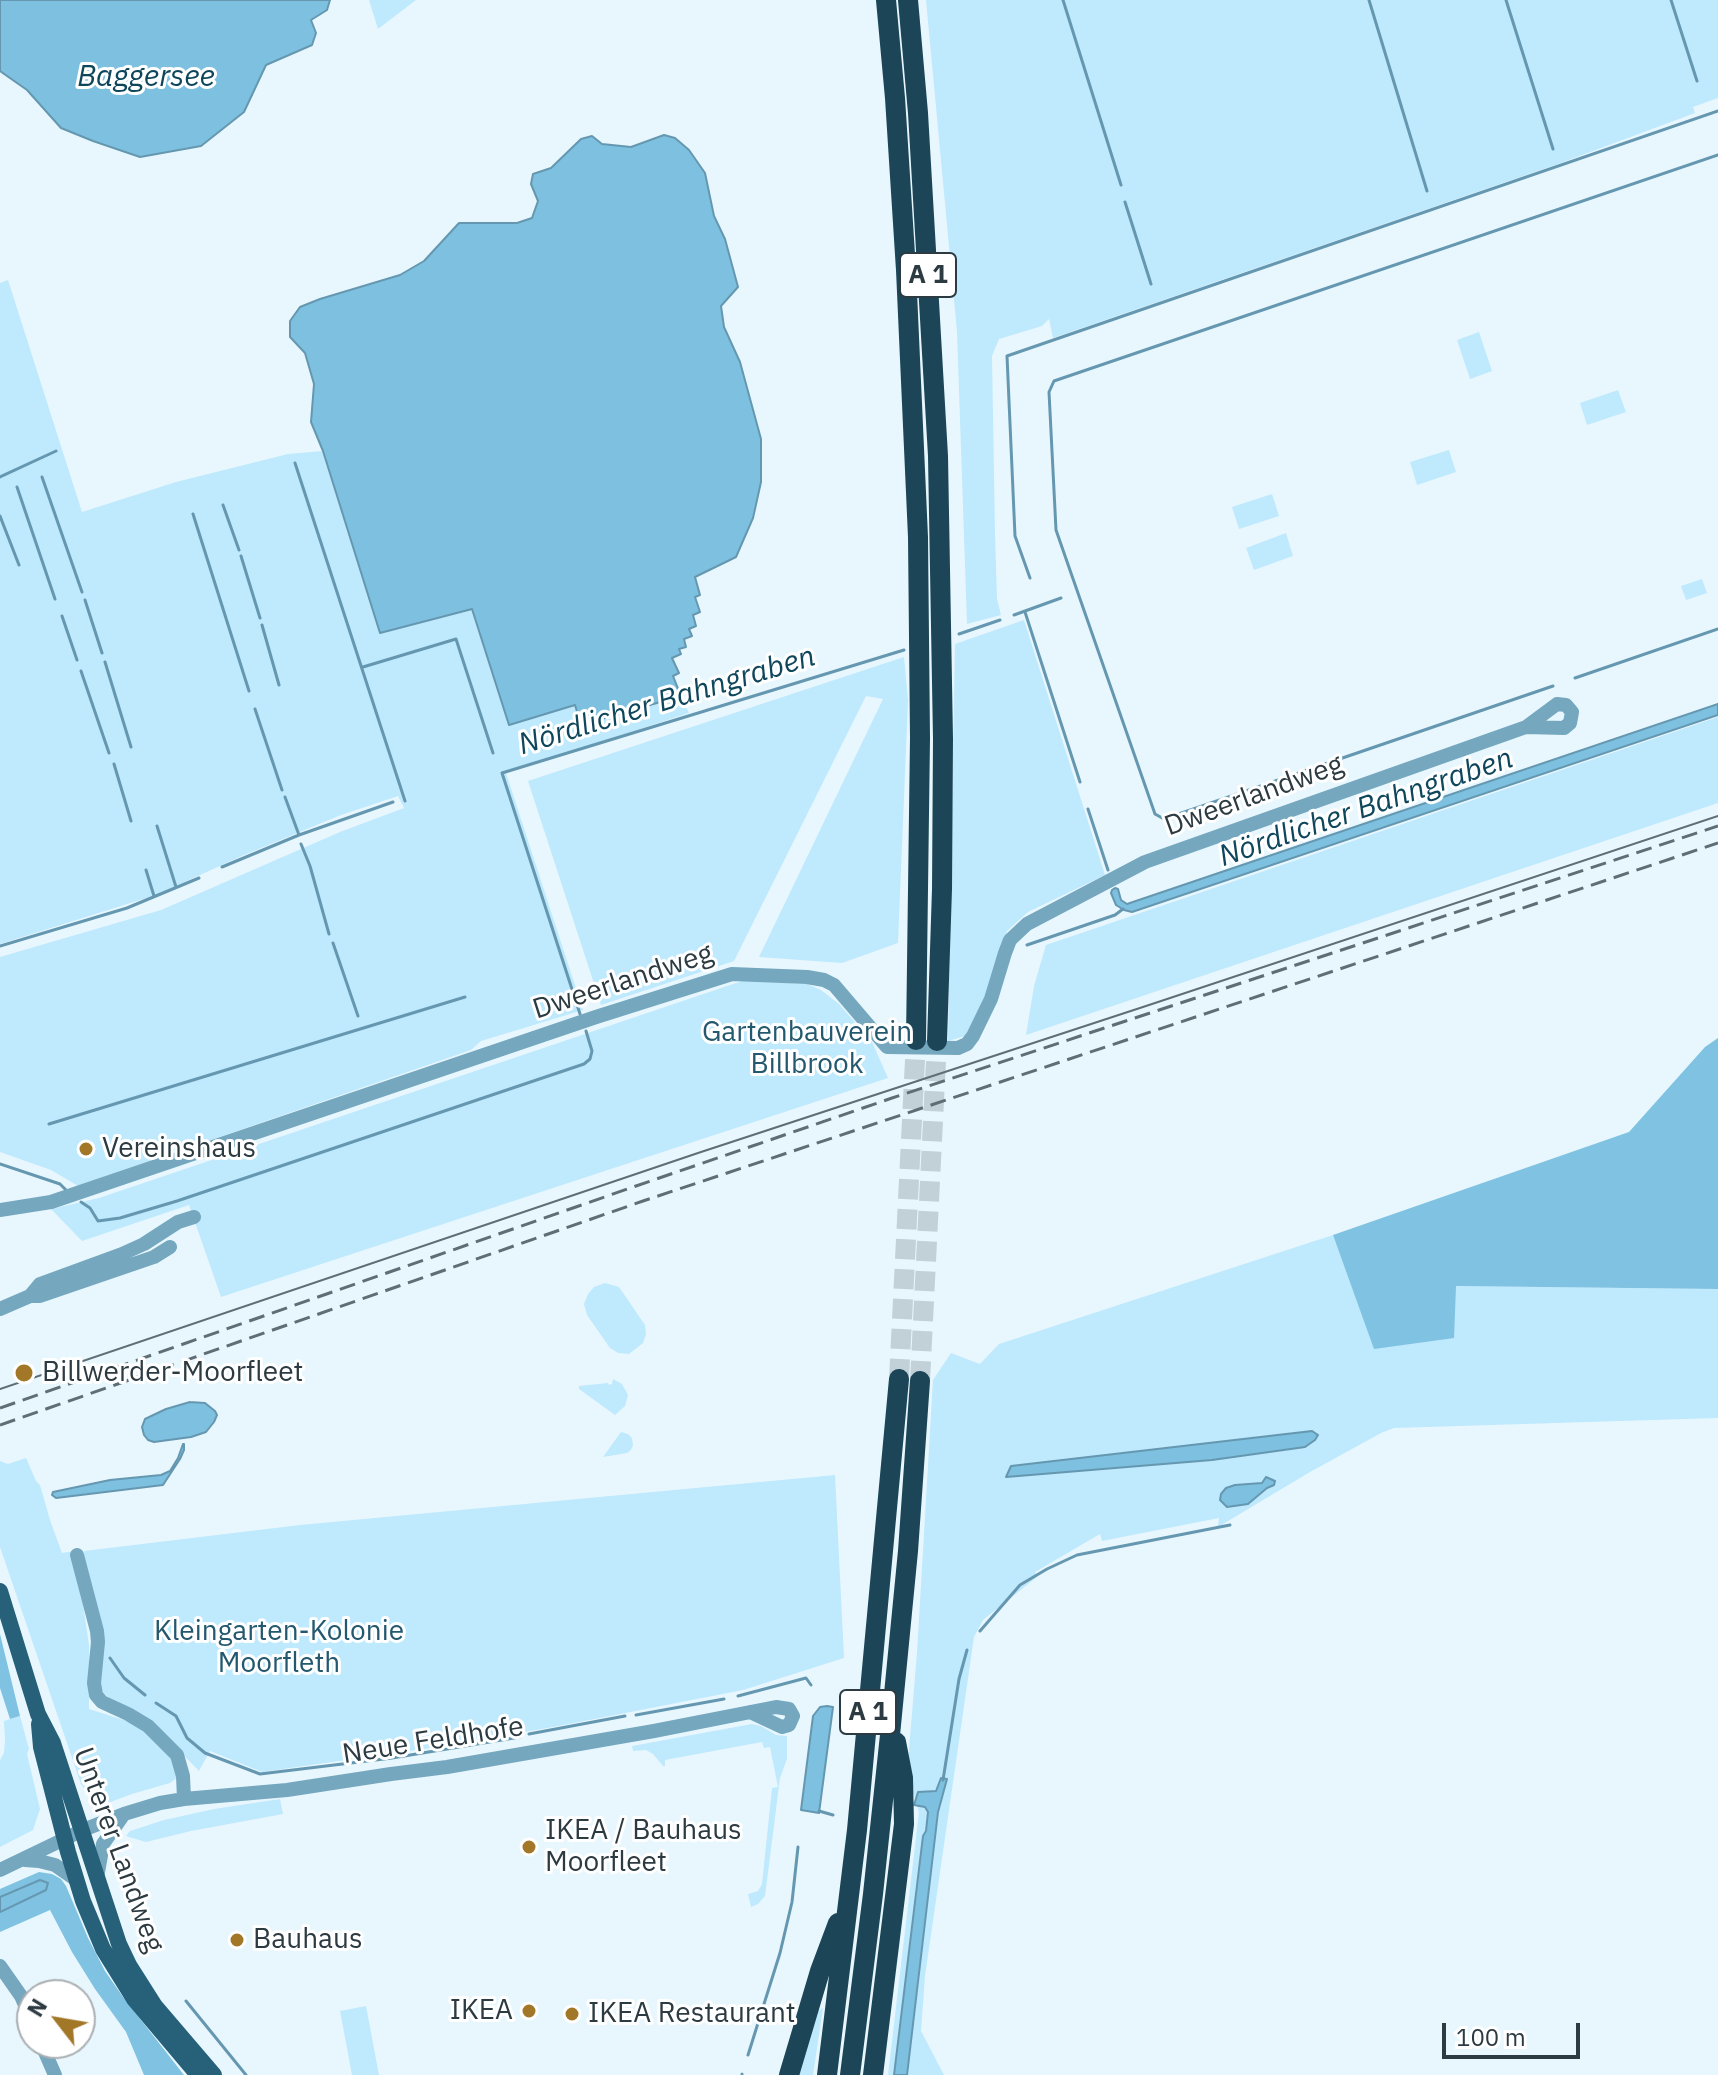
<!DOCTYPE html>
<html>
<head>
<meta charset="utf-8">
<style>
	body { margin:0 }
	#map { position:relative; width:1718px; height:2075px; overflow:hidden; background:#e8f7fe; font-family:"IBM Plex Sans",sans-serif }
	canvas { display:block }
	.north { position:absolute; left:16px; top:1979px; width:80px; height:80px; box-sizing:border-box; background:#fff; border:2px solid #abb0b3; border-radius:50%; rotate:301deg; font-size:22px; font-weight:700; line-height:32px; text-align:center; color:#2c3a41 }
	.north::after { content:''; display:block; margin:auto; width:28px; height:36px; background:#a27728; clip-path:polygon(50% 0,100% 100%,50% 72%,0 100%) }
	.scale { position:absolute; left:1442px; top:2023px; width:138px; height:36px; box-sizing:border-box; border:4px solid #2c3a41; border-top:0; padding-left:10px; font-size:24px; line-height:28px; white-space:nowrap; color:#2c3a41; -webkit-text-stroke:6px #fff; paint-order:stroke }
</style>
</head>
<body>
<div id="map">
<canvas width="1718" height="2075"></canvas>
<div class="north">N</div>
<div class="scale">100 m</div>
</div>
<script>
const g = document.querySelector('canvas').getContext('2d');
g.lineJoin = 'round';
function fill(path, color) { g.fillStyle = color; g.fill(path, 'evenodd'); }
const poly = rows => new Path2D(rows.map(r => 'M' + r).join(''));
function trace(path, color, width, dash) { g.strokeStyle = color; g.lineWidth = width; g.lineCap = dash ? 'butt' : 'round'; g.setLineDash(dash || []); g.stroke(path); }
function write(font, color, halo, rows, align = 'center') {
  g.font = font + ' "IBM Plex Sans",sans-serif'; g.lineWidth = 6; g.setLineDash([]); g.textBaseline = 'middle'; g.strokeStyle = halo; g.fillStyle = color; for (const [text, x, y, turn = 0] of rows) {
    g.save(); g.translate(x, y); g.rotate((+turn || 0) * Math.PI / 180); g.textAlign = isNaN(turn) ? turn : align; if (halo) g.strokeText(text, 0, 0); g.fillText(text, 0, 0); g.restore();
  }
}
fill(poly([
	[369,0,416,0,378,29],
	[926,0,1718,0,1718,98,1693,107,1695,113,1558,164,1053,338,1049,319,1042,326,999,339,992,356,995,533,997,599,1001,615,967,624,957,332],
	[8,280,82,512,176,482,288,454,323,451,380,633,472,609,575,705,581,724,681,696,689,713,506,773,583,1010,481,1041,471,1050,78,1186,51,1170,0,1152,0,957,161,910,340,832,404,808,398,796,341,815,244,855,156,895,0,944,0,283],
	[1479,332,1492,371,1470,379,1457,340],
	[1618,390,1626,412,1587,425,1580,403],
	[1449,450,1456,472,1417,485,1410,462],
	[1272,494,1279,516,1239,529,1232,507],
	[1286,533,1293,556,1254,570,1246,548],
	[1702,579,1707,593,1686,600,1681,586],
	[1024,620,1105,875,1028,912,1007,931,986,1002,965,1036,948,1041,955,644],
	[904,657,908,700,898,943,842,963,759,957,883,699,866,696,734,961,601,1005,528,781],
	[1718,717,1718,803,1026,1035,1034,986,1046,945],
	[742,981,807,984,821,990,839,1004,872,1042,888,1078,221,1297,189,1205,82,1241,51,1209,99,1198],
	[1333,1235,1375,1349,1455,1286,1718,1289,1718,1418,1394,1428,1381,1433,1310,1472,1218,1527,1219,1518,1102,1541,1100,1534,1035,1572,1037,1577,983,1620,974,1637,925,1976,921,2031,944,2075,888,2075,919,1812,907,1773,917,1653,933,1380,951,1353,980,1364,999,1344],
	[605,1283,619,1287,645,1325,646,1334,643,1343,629,1354,618,1353,610,1348,587,1315,584,1304,588,1294,594,1287],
	[613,1379,622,1384,628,1395,625,1406,615,1415,579,1389,579,1386,608,1383,609,1385,612,1384],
	[621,1432,628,1434,632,1438,633,1445,631,1450,627,1453,603,1457],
	[26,1458,36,1481,40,1485,50,1520,62,1553,75,1551,89,1645,89,1709,133,1723,154,1736,174,1761,178,1777,170,1783,132,1794,97,1807,81,1784,0,1547,0,1461,8,1464],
	[835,1475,844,1658,743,1690,559,1726,430,1748,262,1772,210,1751,199,1771,157,1728,110,1699,102,1691,84,1567,84,1551,300,1525],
	[20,1716,29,1749,27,1754,40,1809,33,1830,0,1847,0,1760,4,1753,5,1740,4,1721],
	[752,1724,761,1726,776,1735,787,1736,787,1759,780,1778,765,1896,758,1904,751,1907,748,1894,758,1891,762,1884,772,1788,778,1787,770,1747,764,1748,762,1742,665,1760,665,1766,663,1766,653,1754,646,1750,633,1751,632,1746],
	[280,1799,283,1814,191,1831,146,1842,126,1836,130,1831,164,1820,214,1809],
	[366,2006,379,2075,352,2075,340,2011],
	[823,2008,813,2075,795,2075,812,2015]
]), '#bfe9fd');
fill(poly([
	[1718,1038,1718,1289,1456,1286,1454,1338,1374,1349,1333,1235,1629,1132,1705,1047],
	[0,1634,20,1716,10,1719,0,1688],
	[39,1872,52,1874,61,1879,66,1886,88,1938,105,1971,123,1997,184,2075,144,2075,126,2032,95,1989,72,1952,50,1910,0,1932,0,1912,22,1902,40,1880,0,1897,0,1889]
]), '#7fc2e1');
const water = poly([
	[0,0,330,0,327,10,311,20,316,33,312,45,266,65,244,112,201,146,140,157,93,141,61,128,27,90,0,71,0,0],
	[664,135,675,138,689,150,705,173,714,216,725,239,738,287,721,306,724,327,740,362,761,439,761,482,753,518,736,557,695,577,700,595,695,597,700,612,693,615,696,626,689,629,692,636,684,639,686,647,679,649,681,654,672,658,679,673,673,676,681,696,581,725,575,705,509,725,472,609,380,633,323,451,311,422,314,384,305,353,290,337,290,321,300,307,320,299,400,275,424,261,459,223,517,223,532,218,538,201,531,184,533,174,551,168,581,139,592,136,602,144,631,147,664,135],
	[1718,704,1718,715,1132,912,1124,910,1116,905,1111,893,1112,890,1115,888,1118,889,1121,900,1127,904,1718,704],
	[190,1402,205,1403,215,1411,217,1415,214,1422,206,1432,191,1437,154,1442,148,1440,144,1435,142,1427,145,1419,166,1409,190,1402],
	[1312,1431,1318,1435,1315,1440,1305,1447,1212,1460,1006,1477,1011,1466,1312,1431],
	[183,1444,184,1444,184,1450,180,1459,163,1485,56,1498,52,1495,53,1492,110,1480,161,1475,170,1471,178,1458,183,1444],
	[1266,1477,1275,1481,1274,1485,1267,1488,1248,1504,1227,1507,1220,1500,1221,1494,1226,1488,1235,1485,1262,1483,1266,1477],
	[827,1706,833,1707,819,1813,801,1810,813,1716,820,1707,827,1706],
	[941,1778,947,1779,938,1812,907,2075,894,2075,923,1836,926,1831,928,1812,925,1807,914,1805,918,1792,936,1791,941,1778],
	[40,1880,48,1883,46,1890,0,1912,0,1897,40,1880]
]);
fill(water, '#7ec0df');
trace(water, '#6598b0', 2);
trace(poly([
	[1063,0,1121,185],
	[1369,0,1427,191],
	[1506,0,1553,149],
	[1671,0,1697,81],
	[1125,202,1151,284],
	[295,463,405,801],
	[0,477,56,451],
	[42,477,82,592],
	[17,487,55,599],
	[223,505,239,550],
	[193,514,249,691],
	[0,516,19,565],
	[241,556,260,618],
	[1030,578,1015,536,1007,356,1718,111],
	[85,600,102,653],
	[1025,612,1080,782],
	[1014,615,1061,598],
	[62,616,77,660],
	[262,625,279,685],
	[959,634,1000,620],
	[105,662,131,747],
	[363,667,456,639,493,753],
	[81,671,109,753],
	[1575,678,1718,629],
	[1553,686,1164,819,1155,814,1056,530,1049,392,1054,381,1718,155],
	[255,709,282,790],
	[114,764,131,821],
	[285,797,299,835],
	[1088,809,1108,870],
	[157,826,176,887],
	[301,844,310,866,329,934],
	[222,867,299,835,393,802],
	[146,870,154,896],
	[333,943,358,1016],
	[1027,945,1115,915,1123,909],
	[0,946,127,908,199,878],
	[580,1014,502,773,904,650],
	[49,1124,465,997],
	[0,1164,60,1184,66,1190],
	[81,1202,90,1208,98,1221,120,1218,177,1201,584,1064,590,1059,592,1051,586,1031],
	[980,1631,1020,1585,1047,1569,1077,1555,1230,1525],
	[110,1658,124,1678,145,1695],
	[738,1696,806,1678,811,1685],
	[156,1703,176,1716,187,1738,205,1753,260,1774,392,1758,520,1737],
	[636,1715,724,1699],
	[529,1734,625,1716],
	[943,1780,959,1679,967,1650],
	[819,1811,833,1815],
	[186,2001,246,2075],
	[748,2055,780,1953,792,1902,798,1847],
	[742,2075,742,2074]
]), '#6598b0', 3);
trace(poly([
	[899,1379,916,1040],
	[920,1381,937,1041]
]), '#c2d1d8', 20, [20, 10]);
trace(poly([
	[0,1210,51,1202,596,1017,732,974,807,977,824,980,834,985,887,1047,958,1048,967,1044,973,1036,991,999,1005,953,1010,940,1027,924,1145,862,1526,727,1557,704,1566,705,1572,712,1570,723,1564,728,1526,727],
	[30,1296,40,1296,154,1257,170,1247],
	[0,1309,30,1296,40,1284,122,1254,144,1244,178,1222,194,1217],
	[77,1555,97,1631,98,1642,94,1683,96,1695,102,1702,128,1714,148,1726,177,1755,183,1776,184,1799],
	[25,1860,39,1861,55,1865,75,1879],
	[0,1870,83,1830,124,1814,160,1803,184,1799,287,1790,391,1774,447,1767,654,1731,776,1707,789,1709,793,1716,789,1725,782,1727,750,1712],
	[97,1878,103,1844,124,1814],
	[0,1966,21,1996,32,2021],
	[41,2043,55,2075]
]), '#75a7be', 14);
trace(poly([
	[0,1591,38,1714,53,1743,119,1944,129,1965,155,2006,214,2075],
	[39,1724,41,1747,68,1852,83,1901,103,1949,134,1999,198,2075]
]), '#266079', 16);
trace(poly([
	[886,0,895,98,906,270,918,537,920,738,916,1040],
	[908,0,918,113,938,456,943,739,942,889,937,1041],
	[789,2075,820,1971,838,1923],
	[827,2075,857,1830,899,1379],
	[850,2075,873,1894,890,1735,908,1551,920,1381],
	[873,2075,904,1824,903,1778,896,1742]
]), '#1c4658', 20);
trace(poly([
	[0,1389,698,1153,1146,1006,1718,816]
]), '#5f6e75', 2);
trace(poly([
	[0,1408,636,1186,892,1098,1718,826],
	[0,1425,643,1201,1718,843]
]), '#5f6e75', 3, [16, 8]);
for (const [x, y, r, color] of [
	[86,1149,8,"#a27728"],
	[24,1373,10,"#a27728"],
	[529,1847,8,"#a27728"],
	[237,1940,8,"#a27728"],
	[529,2011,8,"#a27728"],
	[572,2014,8,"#a27728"]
]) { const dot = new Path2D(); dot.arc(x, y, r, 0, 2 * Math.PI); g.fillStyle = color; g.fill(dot); trace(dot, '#fff', 3); }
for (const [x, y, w] of [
	[928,275,56],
	[868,1712,56]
]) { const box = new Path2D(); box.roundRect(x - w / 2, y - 22, w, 44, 6); g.fillStyle = '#fff'; g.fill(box); trace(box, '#2c3a41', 2); }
write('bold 26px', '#2c3a41', null, [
	["A 1",928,275],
	["A 1",868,1712]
]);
write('28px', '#2c3a41', '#fff', [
	["Dweerlandweg",1254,796,-20],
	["Dweerlandweg",623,982,-18],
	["Neue Feldhofe",433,1741,-9],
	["Unterer Landweg",118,1850,70]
]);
write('28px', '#23586e', '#fff', [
	["Gartenbauverein",807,1033],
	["Billbrook",807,1065],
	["Kleingarten-Kolonie",279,1632],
	["Moorfleth",279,1664]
]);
write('28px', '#2c3a41', '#fff', [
	["Vereinshaus",102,1149],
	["Billwerder-Moorfleet",42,1373],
	["IKEA / Bauhaus",545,1831],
	["Moorfleet",545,1863],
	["Bauhaus",253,1940],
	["IKEA",513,2011,"right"],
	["IKEA Restaurant",588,2014]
], 'left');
write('italic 30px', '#0e465c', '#fff', [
	["Baggersee",146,77],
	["Nördlicher Bahngraben",667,701,-17],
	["Nördlicher Bahngraben",1366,808,-19]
]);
</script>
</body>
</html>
